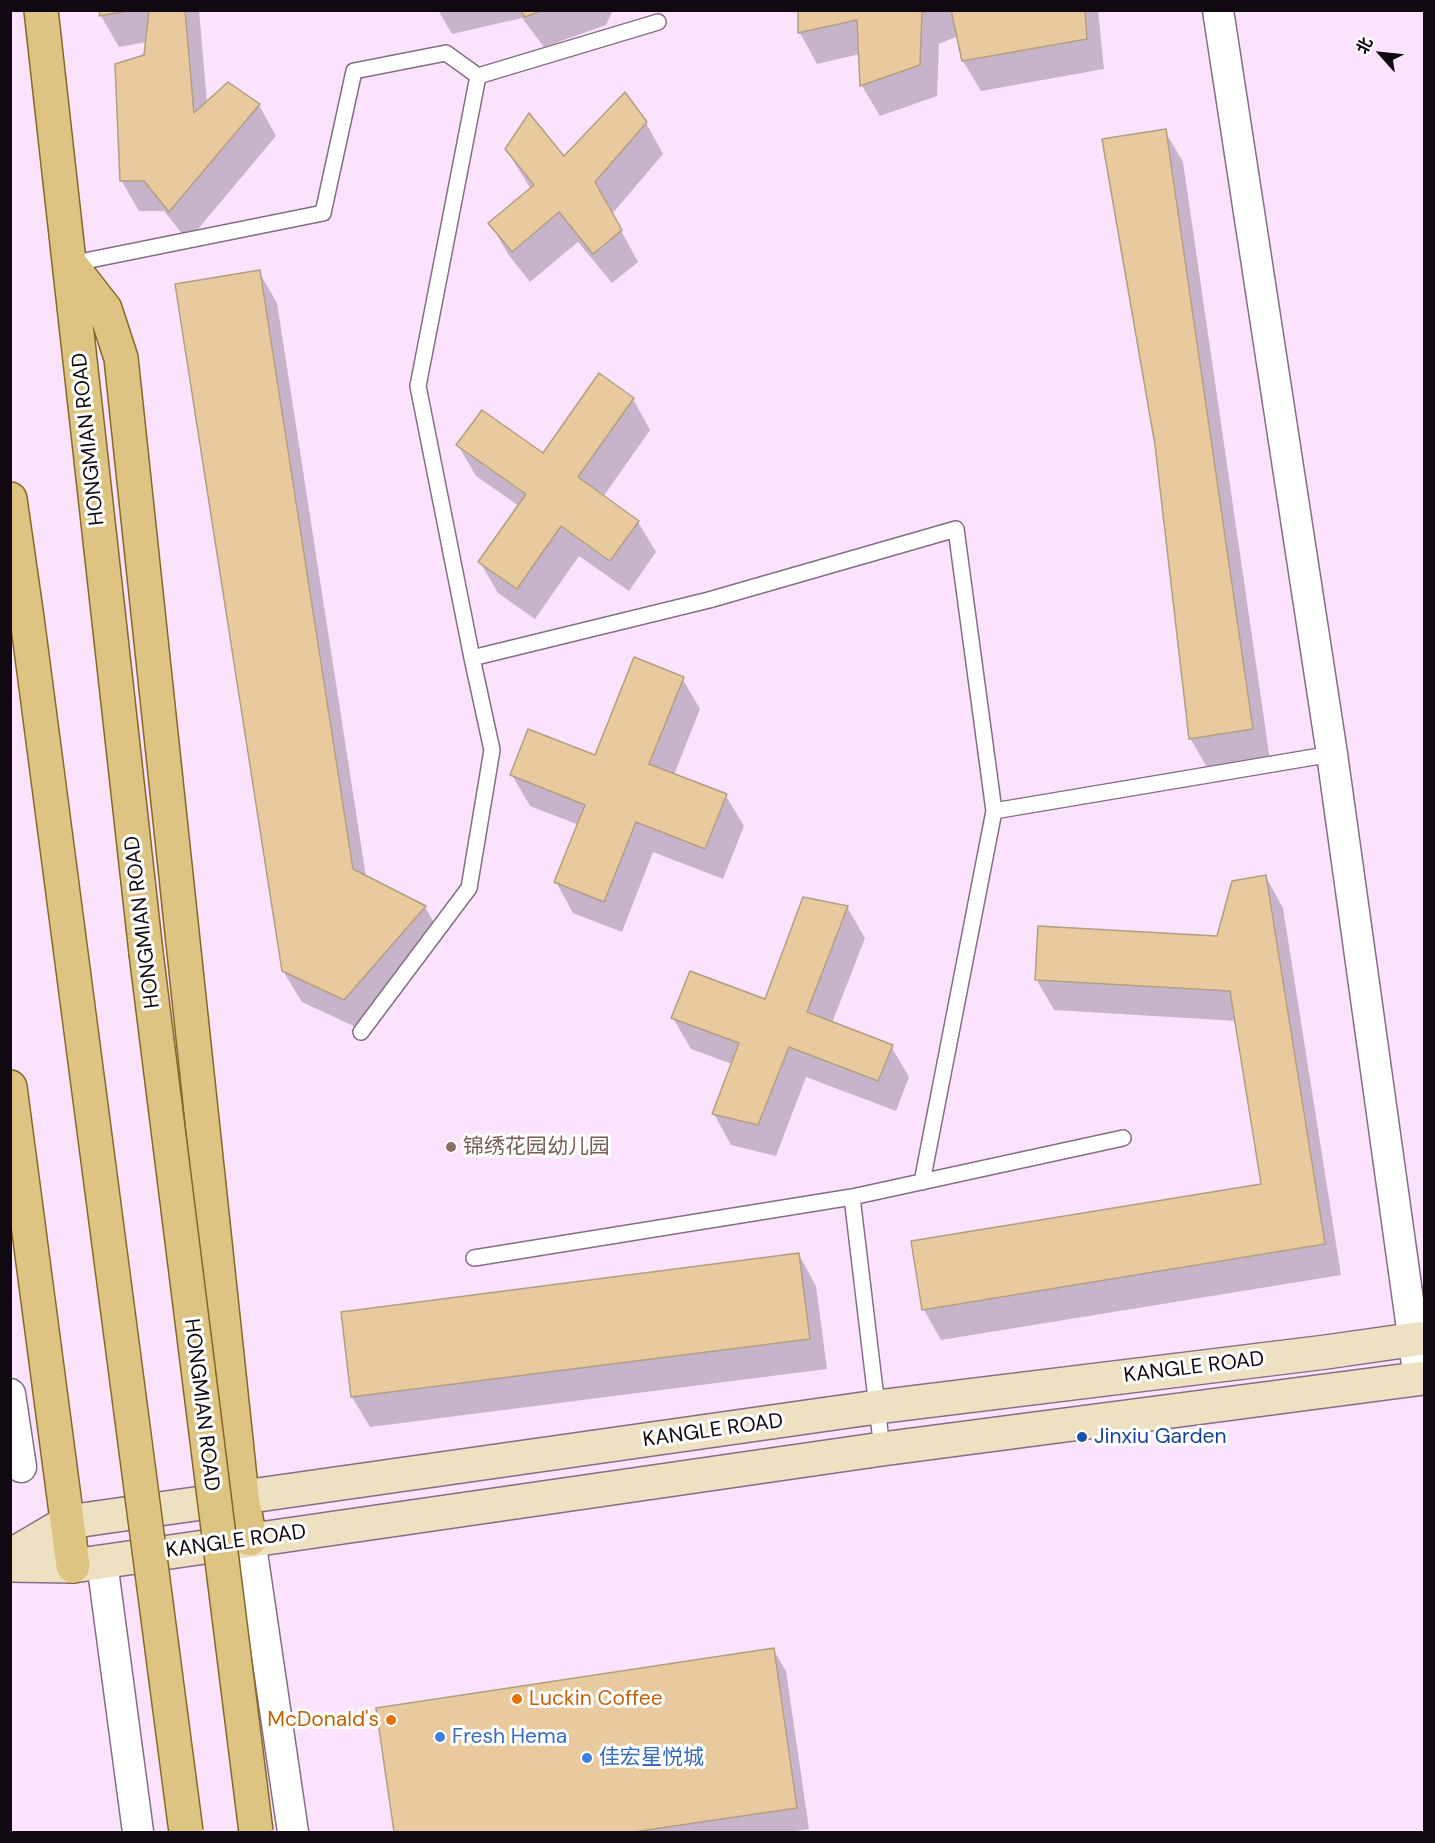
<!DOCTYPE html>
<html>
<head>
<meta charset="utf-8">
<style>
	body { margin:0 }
	#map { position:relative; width:1435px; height:1843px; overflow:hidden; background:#fbe2fd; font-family:"DM Sans","Noto Sans SC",sans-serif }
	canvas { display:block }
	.frame { position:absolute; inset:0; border:12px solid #110911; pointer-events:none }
	.north { position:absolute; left:1351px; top:24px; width:60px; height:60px; -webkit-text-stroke:4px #fff; paint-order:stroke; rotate:297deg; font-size:16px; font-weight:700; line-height:24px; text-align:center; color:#110911 }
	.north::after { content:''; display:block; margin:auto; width:21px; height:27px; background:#110911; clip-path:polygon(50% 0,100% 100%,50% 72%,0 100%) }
</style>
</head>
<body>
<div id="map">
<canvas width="1435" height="1843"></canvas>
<div class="frame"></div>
<div class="north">北</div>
</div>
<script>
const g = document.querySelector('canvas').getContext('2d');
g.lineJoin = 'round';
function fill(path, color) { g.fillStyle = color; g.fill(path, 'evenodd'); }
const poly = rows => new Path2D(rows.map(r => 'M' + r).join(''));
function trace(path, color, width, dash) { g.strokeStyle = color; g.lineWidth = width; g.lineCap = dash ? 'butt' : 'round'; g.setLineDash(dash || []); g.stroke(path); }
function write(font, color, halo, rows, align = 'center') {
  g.font = font + ' "DM Sans","Noto Sans SC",sans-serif'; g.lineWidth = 6; g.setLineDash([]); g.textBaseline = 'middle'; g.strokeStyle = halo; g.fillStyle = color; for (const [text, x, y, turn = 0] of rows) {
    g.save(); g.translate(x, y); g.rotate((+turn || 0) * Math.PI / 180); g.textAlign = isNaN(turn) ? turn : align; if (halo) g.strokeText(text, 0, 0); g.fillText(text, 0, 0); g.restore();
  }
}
fill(poly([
	[101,10,199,10,207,103,259,105,276,136,188,241,164,211,139,211,121,180,147,42,119,47,101,16],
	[438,10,613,10,606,25,544,47,522,18,452,34],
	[799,10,1098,10,1104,69,981,91,963,61,958,36,939,44,937,96,880,116,862,86,860,54,817,64,800,33],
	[646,123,663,154,612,214,638,262,612,283,578,242,530,282,508,254,490,223,531,189,506,149,564,158],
	[1165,131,1183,162,1270,760,1208,769,1190,738],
	[259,272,277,303,366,877,425,907,443,938,362,1030,302,1002,283,971],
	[633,399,650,430,603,497,638,522,656,552,629,591,579,556,535,619,498,593,480,562,519,506,476,476,458,445,543,455],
	[682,678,700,709,674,775,726,796,744,826,723,879,653,852,622,932,573,913,556,882,579,825,530,806,512,775,596,757],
	[1266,877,1283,908,1341,1275,941,1340,924,1310,1262,1185,1237,1021,1054,1010,1036,979,1218,938],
	[847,907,865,938,832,1023,891,1046,909,1077,896,1111,806,1077,776,1156,731,1145,714,1114,732,1064,691,1049,673,1018,766,1001],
	[799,1255,816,1286,827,1369,370,1427,352,1397],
	[773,1649,786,1671,809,1829,788,1832,395,1832,377,1710]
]), '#0003');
const building = poly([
	[100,10,134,10,99,16,100,10],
	[149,10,185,10,194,113,228,82,260,104,169,212,144,181,120,181,115,64,144,55,149,10],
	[520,10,543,10,525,17,520,10],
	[798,10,928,10,922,13,920,65,860,86,857,20,798,33,798,10],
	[951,10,1085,10,1087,39,962,61,951,10],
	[625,92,647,122,595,182,622,230,593,254,559,212,512,252,488,223,534,185,505,149,529,113,564,156,625,92],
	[1166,129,1253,729,1189,739,1155,445,1102,139,1166,129],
	[260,270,353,869,426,906,344,1000,282,971,175,284,260,270],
	[599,373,634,398,578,477,639,521,610,561,561,526,517,589,478,562,526,494,456,445,482,410,543,453,599,373],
	[634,657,684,677,649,764,727,794,705,849,636,822,604,902,554,882,585,805,510,775,528,729,595,755,634,657],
	[1266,875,1325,1244,922,1310,911,1241,1261,1184,1230,991,1035,980,1038,926,1217,936,1232,881,1266,875],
	[803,897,848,906,807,1012,893,1045,878,1081,789,1047,758,1125,712,1114,739,1043,671,1018,690,971,765,999,803,897],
	[799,1253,810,1339,351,1397,341,1312,799,1253],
	[774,1648,797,1808,633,1832,394,1832,376,1708,774,1648]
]);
fill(building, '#e8ca9e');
trace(building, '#b29e82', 1.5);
const lane = poly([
	[70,264,323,213,354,71,446,53,478,76,658,22],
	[472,658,418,386,478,76],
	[994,811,1332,754],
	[361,1032,469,888,492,750,472,658,709,600,956,529,994,811,922,1182],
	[474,1258,852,1197],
	[882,1449,852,1197,1123,1138]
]);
const street = poly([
	[1218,10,1332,754,1419,1379],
	[10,1394,21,1467],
	[250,1539,293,1832],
	[102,1562,138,1832]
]);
const secondary = poly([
	[10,1556,68,1522,877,1407,1326,1352,1424,1338],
	[10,1565,73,1566,882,1449,1424,1378]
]);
const primary = poly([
	[41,10,146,953],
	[70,264,105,309,121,358,242,1497,250,1539],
	[10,499,27,618],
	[10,1087,73,1566]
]);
trace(lane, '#846e86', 18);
trace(street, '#846e86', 33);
trace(secondary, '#846e86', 36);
trace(primary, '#876925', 36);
trace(lane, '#fff', 15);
trace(street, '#fff', 30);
trace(secondary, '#eee1c1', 33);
trace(primary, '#ddc483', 33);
const primaryBridge = poly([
	[27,618,186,1832],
	[146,953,256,1832]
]);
trace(primaryBridge, '#876925', 36, []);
trace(primaryBridge, '#ddc483', 33);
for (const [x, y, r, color] of [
	[451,1147,6,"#8d6e63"],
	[1082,1437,6,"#1a4fb4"],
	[517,1699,6,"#e8710a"],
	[391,1720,6,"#e8710a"],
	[440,1737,6,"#3f7fe0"],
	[587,1758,6,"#3f7fe0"]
]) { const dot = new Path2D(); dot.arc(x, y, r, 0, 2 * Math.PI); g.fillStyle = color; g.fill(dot); trace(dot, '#fff', 2); }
write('21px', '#110911', '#fff', [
	["HONGMIAN ROAD",89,439,-96],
	["HONGMIAN ROAD",143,922,-97],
	["KANGLE ROAD",1194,1368,-7],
	["HONGMIAN ROAD",201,1405,83],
	["KANGLE ROAD",713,1431,-8],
	["KANGLE ROAD",236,1542,-8]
]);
write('21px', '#785e54', '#fff', [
	["锦绣花园幼儿园",463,1147]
], 'left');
write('21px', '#164399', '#fff', [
	["Jinxiu Garden",1094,1437]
], 'left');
write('21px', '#c56008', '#fff', [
	["Luckin Coffee",529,1699],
	["McDonald's",379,1720,"right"]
], 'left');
write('21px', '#366cbe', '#fff', [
	["Fresh Hema",452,1737],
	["佳宏星悦城",599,1758]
], 'left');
</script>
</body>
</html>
